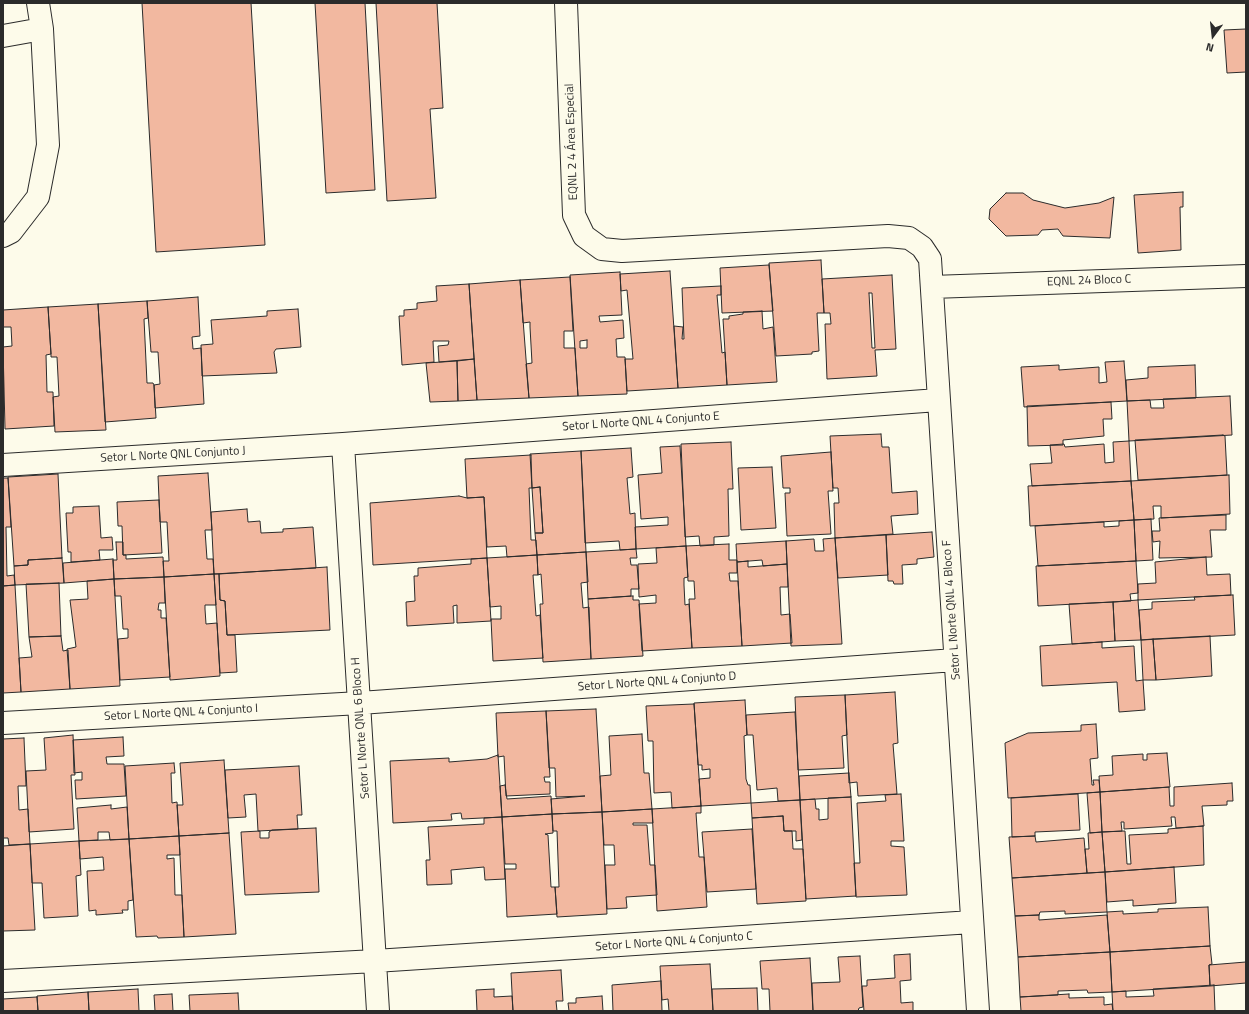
<!DOCTYPE html>
<html>
<head>
<meta charset="utf-8">
<style>
	body { margin:0 }
	#map { position:relative; width:1249px; height:1014px; overflow:hidden; background:#fdfbea; font-family:"Titillium Web",sans-serif }
	canvas { display:block }
	.frame { position:absolute; inset:0; border:4px solid #2b2b2b; pointer-events:none }
	.north { position:absolute; left:1193px; top:16px; width:40px; height:40px; -webkit-text-stroke:3px #fdfbea; paint-order:stroke; rotate:195deg; font-size:11px; font-weight:700; line-height:16px; text-align:center; color:#2b2b2b }
	.north::after { content:''; display:block; margin:auto; width:14px; height:18px; background:#2b2b2b; clip-path:polygon(50% 0,100% 100%,50% 72%,0 100%) }
</style>
</head>
<body>
<div id="map">
<canvas width="1249" height="1014"></canvas>
<div class="frame"></div>
<div class="north">N</div>
</div>
<script>
const g = document.querySelector('canvas').getContext('2d');
g.lineJoin = 'round';
function fill(path, color) { g.fillStyle = color; g.fill(path, 'evenodd'); }
const poly = rows => new Path2D(rows.map(r => 'M' + r).join(''));
function trace(path, color, width, dash) { g.strokeStyle = color; g.lineWidth = width; g.lineCap = dash ? 'butt' : 'round'; g.setLineDash(dash || []); g.stroke(path); }
function write(font, color, halo, rows, align = 'center') {
  g.font = font + ' "Titillium Web",sans-serif'; g.lineWidth = 3; g.setLineDash([]); g.textBaseline = 'middle'; g.strokeStyle = halo; g.fillStyle = color; for (const [text, x, y, turn = 0] of rows) {
    g.save(); g.translate(x, y); g.rotate((+turn || 0) * Math.PI / 180); g.textAlign = isNaN(turn) ? turn : align; if (halo) g.strokeText(text, 0, 0); g.fillText(text, 0, 0); g.restore();
  }
}
const building = poly([
	[142,3,251,3,265,245,156,252,142,3],
	[315,3,365,3,375,190,326,193,315,3],
	[376,3,437,3,443,108,430,109,436,198,387,201,376,3],
	[1246,29,1246,72,1227,73,1224,30,1246,29],
	[1183,192,1183,207,1180,207,1181,250,1138,253,1134,195,1183,192],
	[1006,193,1023,193,1033,200,1065,208,1099,203,1114,197,1110,238,1063,236,1058,229,1042,230,1038,235,1006,236,989,219,990,209,1006,193],
	[821,260,824,313,817,313,819,351,812,352,812,354,776,356,769,263,821,260],
	[769,265,773,311,722,313,720,268,769,265],
	[670,271,678,388,627,391,625,359,633,359,627,290,621,291,620,274,670,271],
	[620,272,622,315,599,316,600,322,623,320,624,338,616,339,617,357,625,357,627,394,578,396,570,275,620,272],
	[587,340,587,348,580,348,580,341,587,340],
	[892,275,896,349,875,350,877,376,827,379,825,324,831,324,830,313,824,313,822,279,892,275],
	[869,293,872,293,875,348,872,348,869,293],
	[570,277,573,331,564,331,564,348,575,348,578,396,529,398,526,364,532,363,530,327,530,322,523,323,520,280,570,277],
	[520,280,529,398,477,400,469,284,520,280],
	[469,284,474,359,439,362,438,346,448,345,449,341,433,341,434,362,402,365,399,316,404,316,404,310,417,309,417,303,437,301,436,286,469,284],
	[721,286,721,295,717,295,722,353,725,352,727,385,678,388,674,326,683,327,682,339,684,339,682,288,721,286],
	[198,297,200,336,192,337,193,349,201,348,204,404,155,408,154,385,160,384,158,352,151,352,147,301,198,297],
	[147,301,148,318,144,319,147,383,153,383,154,385,156,418,105,422,98,304,147,301],
	[98,304,106,430,55,432,53,397,59,396,57,357,51,357,51,354,48,307,98,304],
	[48,307,51,354,46,355,47,392,53,392,54,426,5,429,3,347,12,346,11,327,3,327,3,310,48,307],
	[298,309,301,347,276,349,274,352,277,373,202,376,201,345,213,344,211,320,267,316,267,311,298,309],
	[762,311,763,329,773,327,777,382,727,385,723,319,729,319,729,316,743,314,743,312,762,311],
	[474,359,477,400,458,401,457,361,474,359],
	[457,361,458,401,430,402,426,363,457,361],
	[1124,361,1127,401,1024,407,1021,367,1059,365,1059,370,1099,367,1099,383,1107,382,1105,362,1124,361],
	[1195,365,1196,398,1127,401,1126,380,1148,378,1148,367,1195,365],
	[1230,396,1232,435,1129,441,1127,401,1150,400,1151,408,1164,408,1163,399,1230,396],
	[1111,402,1112,419,1103,419,1104,436,1063,440,1063,445,1028,446,1027,406,1111,402],
	[881,434,882,447,889,447,892,493,917,491,918,514,891,516,893,534,835,538,834,503,839,503,838,488,833,488,830,436,881,434],
	[1223,435,1225,436,1227,475,1138,480,1135,440,1223,435],
	[1129,441,1131,481,1032,486,1030,464,1052,463,1050,445,1064,444,1065,447,1104,444,1105,463,1114,462,1113,442,1129,441],
	[731,442,733,489,728,489,729,536,714,537,714,545,700,546,699,536,685,537,681,444,731,442],
	[680,446,686,546,636,549,635,527,668,525,668,517,641,519,638,475,662,473,660,447,680,446],
	[631,448,633,477,627,478,630,514,635,513,636,549,620,550,619,541,585,543,581,451,631,448],
	[581,451,586,552,537,555,535,533,543,533,540,487,532,488,530,454,581,451],
	[831,452,833,491,828,491,831,534,787,536,785,493,790,493,790,488,783,488,781,456,831,452],
	[531,455,532,488,529,488,531,540,536,540,537,555,507,557,506,546,487,547,484,497,467,498,465,459,531,455],
	[772,467,776,528,741,530,738,468,772,467],
	[208,473,212,530,205,530,207,559,213,559,214,574,164,577,163,561,169,561,167,522,160,522,158,476,208,473],
	[58,474,62,558,28,560,28,565,14,566,8,477,58,474],
	[1229,475,1230,514,1161,518,1161,506,1153,506,1154,519,1134,520,1131,481,1229,475],
	[3,478,8,478,11,527,6,527,7,576,14,575,15,585,3,586,3,478],
	[1131,481,1134,520,1030,526,1028,486,1131,481],
	[540,487,543,533,535,533,532,488,540,487],
	[459,496,467,498,484,497,487,558,373,565,370,503,459,496],
	[159,500,162,553,123,555,122,526,118,526,117,502,159,500],
	[99,506,101,538,112,537,113,550,99,550,100,560,71,562,71,552,68,552,66,513,73,513,73,507,99,506],
	[247,509,248,522,260,521,261,533,283,532,283,529,313,527,316,568,214,574,211,512,247,509],
	[1226,515,1226,530,1210,530,1212,557,1159,558,1160,541,1153,542,1152,531,1160,531,1159,518,1226,515],
	[1151,519,1153,560,1136,561,1134,520,1151,519],
	[1134,520,1136,561,1038,566,1035,526,1104,522,1104,527,1119,526,1119,521,1134,520],
	[932,532,934,557,917,559,917,564,902,565,903,584,894,584,893,581,888,581,886,535,932,532],
	[886,535,888,575,838,578,835,538,886,535],
	[835,538,842,644,791,646,786,541,814,539,815,551,824,551,823,539,835,538],
	[786,541,787,564,763,566,762,560,737,562,736,544,786,541],
	[116,542,123,542,123,555,126,555,126,559,163,557,164,577,114,579,113,560,117,560,116,542],
	[729,544,729,560,737,560,737,573,729,573,730,581,738,581,742,646,692,648,689,599,695,599,694,581,688,581,686,546,729,544],
	[686,546,688,577,684,578,684,585,685,605,689,604,692,648,642,651,639,604,656,603,656,595,639,597,638,564,657,563,656,548,686,546],
	[636,549,637,558,630,558,631,565,637,565,639,589,631,589,631,596,588,599,586,552,636,549],
	[586,552,588,582,581,583,583,608,589,607,591,659,543,662,540,604,543,604,541,574,538,575,537,555,586,552],
	[537,555,538,575,533,575,536,616,540,615,543,658,493,661,491,619,501,619,501,606,490,607,487,558,537,555],
	[1206,557,1207,575,1230,574,1231,595,1138,600,1138,584,1156,583,1155,562,1206,557],
	[62,558,64,583,15,585,14,566,28,565,28,560,62,558],
	[487,558,491,621,457,623,457,605,453,606,454,623,407,626,406,602,415,601,414,576,418,576,418,568,471,564,471,559,487,558],
	[113,559,114,579,64,583,63,563,113,559],
	[748,561,748,567,787,564,788,587,780,587,781,615,790,614,792,643,742,646,737,562,748,561],
	[1136,561,1138,593,1130,594,1131,601,1038,606,1036,566,1136,561],
	[327,567,330,630,227,635,225,601,220,600,219,574,327,567],
	[214,574,216,605,205,605,205,609,206,624,217,623,220,676,170,680,164,577,214,574],
	[214,574,219,574,220,600,225,601,227,635,235,635,237,672,220,673,214,574],
	[164,577,165,603,159,603,158,610,161,610,161,618,166,618,170,677,120,680,118,639,128,638,128,629,123,629,121,596,115,596,114,579,164,577],
	[114,579,120,686,70,689,67,649,76,647,70,600,88,599,87,581,114,579],
	[59,583,61,636,29,637,26,584,59,583],
	[15,585,21,692,3,693,3,586,15,585],
	[1233,595,1235,635,1141,640,1139,610,1152,609,1152,602,1195,600,1194,597,1233,595],
	[633,596,633,600,639,600,643,656,591,659,588,599,633,596],
	[1138,600,1141,640,1115,641,1113,602,1138,600],
	[1113,602,1115,641,1072,644,1069,604,1113,602],
	[61,636,63,651,68,650,70,689,21,692,19,658,32,657,29,637,61,636],
	[1210,636,1212,676,1156,680,1153,639,1210,636],
	[1153,639,1156,680,1143,680,1141,640,1153,639],
	[1102,642,1102,648,1134,646,1136,681,1143,680,1145,710,1119,712,1117,682,1042,686,1040,646,1102,642],
	[895,692,898,743,893,744,897,794,858,796,857,782,849,783,845,695,895,692],
	[845,695,847,735,842,736,844,768,798,770,795,697,845,695],
	[745,700,747,735,744,736,746,779,748,785,750,785,751,803,701,806,699,779,710,778,710,769,702,770,702,765,698,765,694,703,745,700],
	[694,704,701,806,672,808,671,792,654,793,653,741,648,741,646,706,694,704],
	[596,709,602,812,552,814,551,799,585,796,556,797,555,768,549,768,546,711,596,709],
	[546,711,550,777,544,777,545,782,550,782,550,794,506,796,504,756,498,757,496,713,546,711],
	[795,712,800,800,778,801,777,788,757,790,753,735,747,735,746,715,795,712],
	[1096,724,1098,758,1090,759,1092,785,1094,785,1093,780,1099,780,1100,792,1008,798,1005,743,1028,733,1081,731,1081,725,1096,724],
	[642,734,644,773,649,773,652,809,602,812,600,776,611,775,609,736,642,734],
	[73,735,75,775,71,775,74,829,29,832,26,771,46,770,44,738,73,735],
	[123,737,124,756,106,757,107,764,124,764,126,796,76,799,75,780,82,780,82,772,74,773,73,740,123,737],
	[24,738,26,786,18,786,19,810,28,809,30,844,9,845,8,838,3,838,3,739,24,738],
	[1167,753,1170,787,1100,792,1099,776,1113,775,1112,756,1143,754,1143,760,1147,760,1147,754,1167,753],
	[498,755,502,817,462,819,461,813,451,814,452,820,393,823,390,761,449,758,449,762,487,759,498,755],
	[224,760,229,833,179,836,177,805,183,805,180,763,224,760],
	[174,763,175,773,171,773,172,803,177,802,179,836,129,839,125,766,174,763],
	[299,766,302,815,297,815,298,829,258,831,256,794,244,795,246,817,228,818,225,770,299,766],
	[849,773,851,797,800,800,799,776,849,773],
	[1232,783,1233,801,1227,801,1227,805,1202,806,1204,826,1176,828,1175,817,1171,817,1172,826,1124,829,1124,822,1121,822,1122,831,1102,832,1100,792,1169,787,1170,806,1174,806,1174,787,1232,783],
	[505,785,507,799,551,796,552,814,502,817,500,786,505,785],
	[1100,792,1102,832,1090,833,1087,793,1100,792],
	[901,794,904,841,891,841,891,846,904,847,907,895,856,897,854,863,860,863,857,803,886,801,885,795,901,794],
	[1078,794,1080,830,1035,832,1035,836,1012,837,1011,798,1078,794],
	[851,797,856,896,806,899,800,800,815,799,816,809,819,809,819,820,828,819,828,798,851,797],
	[800,800,802,840,796,841,796,831,784,831,783,816,752,818,751,803,800,800],
	[111,805,111,809,127,807,129,839,110,840,109,832,98,832,98,840,79,841,77,808,111,805],
	[701,806,701,813,696,813,699,857,704,857,707,907,657,911,652,809,701,806],
	[652,809,653,823,633,823,633,825,647,825,650,865,655,865,657,895,626,897,627,908,607,909,605,865,615,865,614,845,604,845,602,812,652,809],
	[602,812,607,914,557,917,555,887,559,887,557,831,553,831,552,814,602,812],
	[552,814,553,833,545,834,548,835,551,887,555,887,557,914,507,917,505,869,516,869,516,864,505,864,502,817,552,814],
	[783,816,784,831,792,831,793,849,803,849,806,901,757,904,752,818,783,816],
	[502,817,505,879,485,880,484,867,451,870,452,884,427,885,426,860,430,860,428,827,484,824,484,818,502,817],
	[1203,826,1204,865,1105,872,1102,832,1125,831,1127,864,1131,864,1129,835,1168,833,1168,829,1203,826],
	[316,828,319,892,245,895,241,832,260,831,260,838,269,838,269,832,272,830,316,828],
	[752,829,756,889,707,892,702,832,752,829],
	[1102,832,1105,872,1087,873,1085,849,1089,849,1088,833,1102,832],
	[229,833,236,934,184,937,179,836,229,833],
	[179,836,180,855,167,855,167,859,174,858,175,895,182,895,184,937,158,938,157,936,136,937,129,839,179,836],
	[1035,836,1036,842,1084,838,1087,873,1012,878,1009,837,1035,836],
	[129,839,133,900,128,901,128,910,122,910,123,913,96,915,96,910,89,911,87,871,104,870,103,857,80,859,79,841,129,839],
	[79,841,81,875,76,876,78,916,44,918,42,883,32,883,30,844,79,841],
	[30,844,35,930,3,931,3,846,30,844],
	[1174,867,1176,903,1133,906,1133,900,1107,902,1105,872,1174,867],
	[1105,872,1107,912,1065,914,1065,911,1040,912,1039,915,1015,916,1012,878,1105,872],
	[1208,907,1210,946,1110,952,1107,912,1123,911,1123,914,1158,912,1158,909,1208,907],
	[1039,915,1039,920,1107,915,1110,952,1018,957,1015,916,1039,915],
	[1210,946,1212,964,1209,965,1210,986,1112,992,1110,952,1210,946],
	[1110,952,1112,992,1088,993,1087,990,1058,991,1058,995,1020,997,1018,957,1110,952],
	[910,954,911,980,900,981,901,1003,913,1002,913,1011,864,1011,862,986,867,986,867,980,895,978,894,955,910,954],
	[860,956,863,1007,859,1008,858,1011,813,1011,812,983,840,982,838,957,860,956],
	[810,958,813,1011,770,1011,769,989,762,989,760,961,810,958],
	[1246,962,1246,983,1210,986,1209,965,1246,962],
	[710,964,713,1011,669,1011,668,999,662,1000,660,966,710,964],
	[561,970,563,1001,556,1001,557,1011,513,1011,511,973,561,970],
	[661,981,662,1011,613,1011,612,985,661,981],
	[1214,985,1215,1011,1113,1011,1112,992,1126,991,1126,997,1154,996,1153,989,1214,985],
	[757,988,758,1011,713,1011,712,989,757,988],
	[138,989,139,1011,89,1011,88,992,138,989],
	[494,989,494,997,512,996,513,1011,477,1011,476,990,494,989],
	[88,992,89,1011,38,1011,37,996,88,992],
	[238,993,239,1011,190,1011,189,995,238,993],
	[172,994,173,1011,155,1011,154,995,172,994],
	[1069,994,1069,998,1104,997,1104,1005,1112,1004,1113,1011,1021,1011,1020,997,1069,994],
	[602,996,603,1011,569,1011,568,1003,576,1003,576,998,602,996],
	[37,997,38,1011,3,1011,3,999,37,997]
]);
fill(building, '#f2b8a0');
trace(building, '#2b2b2b', 1);
const minor = poly([
	[566,3,574,215,584,236,602,249,622,251,888,236,909,238,922,247,930,259,978,1011],
	[3,36,42,29],
	[3,236,11,232,38,197,48,145,42,29,38,3],
	[932,287,1246,276],
	[343,444,378,1011],
	[3,465,343,444,938,400],
	[3,723,360,703,955,660],
	[3,981,375,961,972,922]
]);
trace(minor, '#2b2b2b', 24);
trace(minor, '#fdfbea', 22);
write('12px', '#2b2b2b', '#fdfbea', [
	["EQNL 2 4 Área Especial",572,142,-92],
	["EQNL 24 Bloco C",1089,281,-2],
	["Setor L Norte QNL 4 Conjunto E",641,422,-4],
	["Setor L Norte QNL Conjunto J",173,455,-3],
	["Setor L Norte QNL 4 Bloco F",952,610,-94],
	["Setor L Norte QNL 4 Conjunto D",657,682,-4],
	["Setor L Norte QNL 4 Conjunto I",181,713,-3],
	["Setor L Norte QNL 6 Bloco H",361,728,-94],
	["Setor L Norte QNL 4 Conjunto C",674,942,-4]
]);
</script>
</body>
</html>
